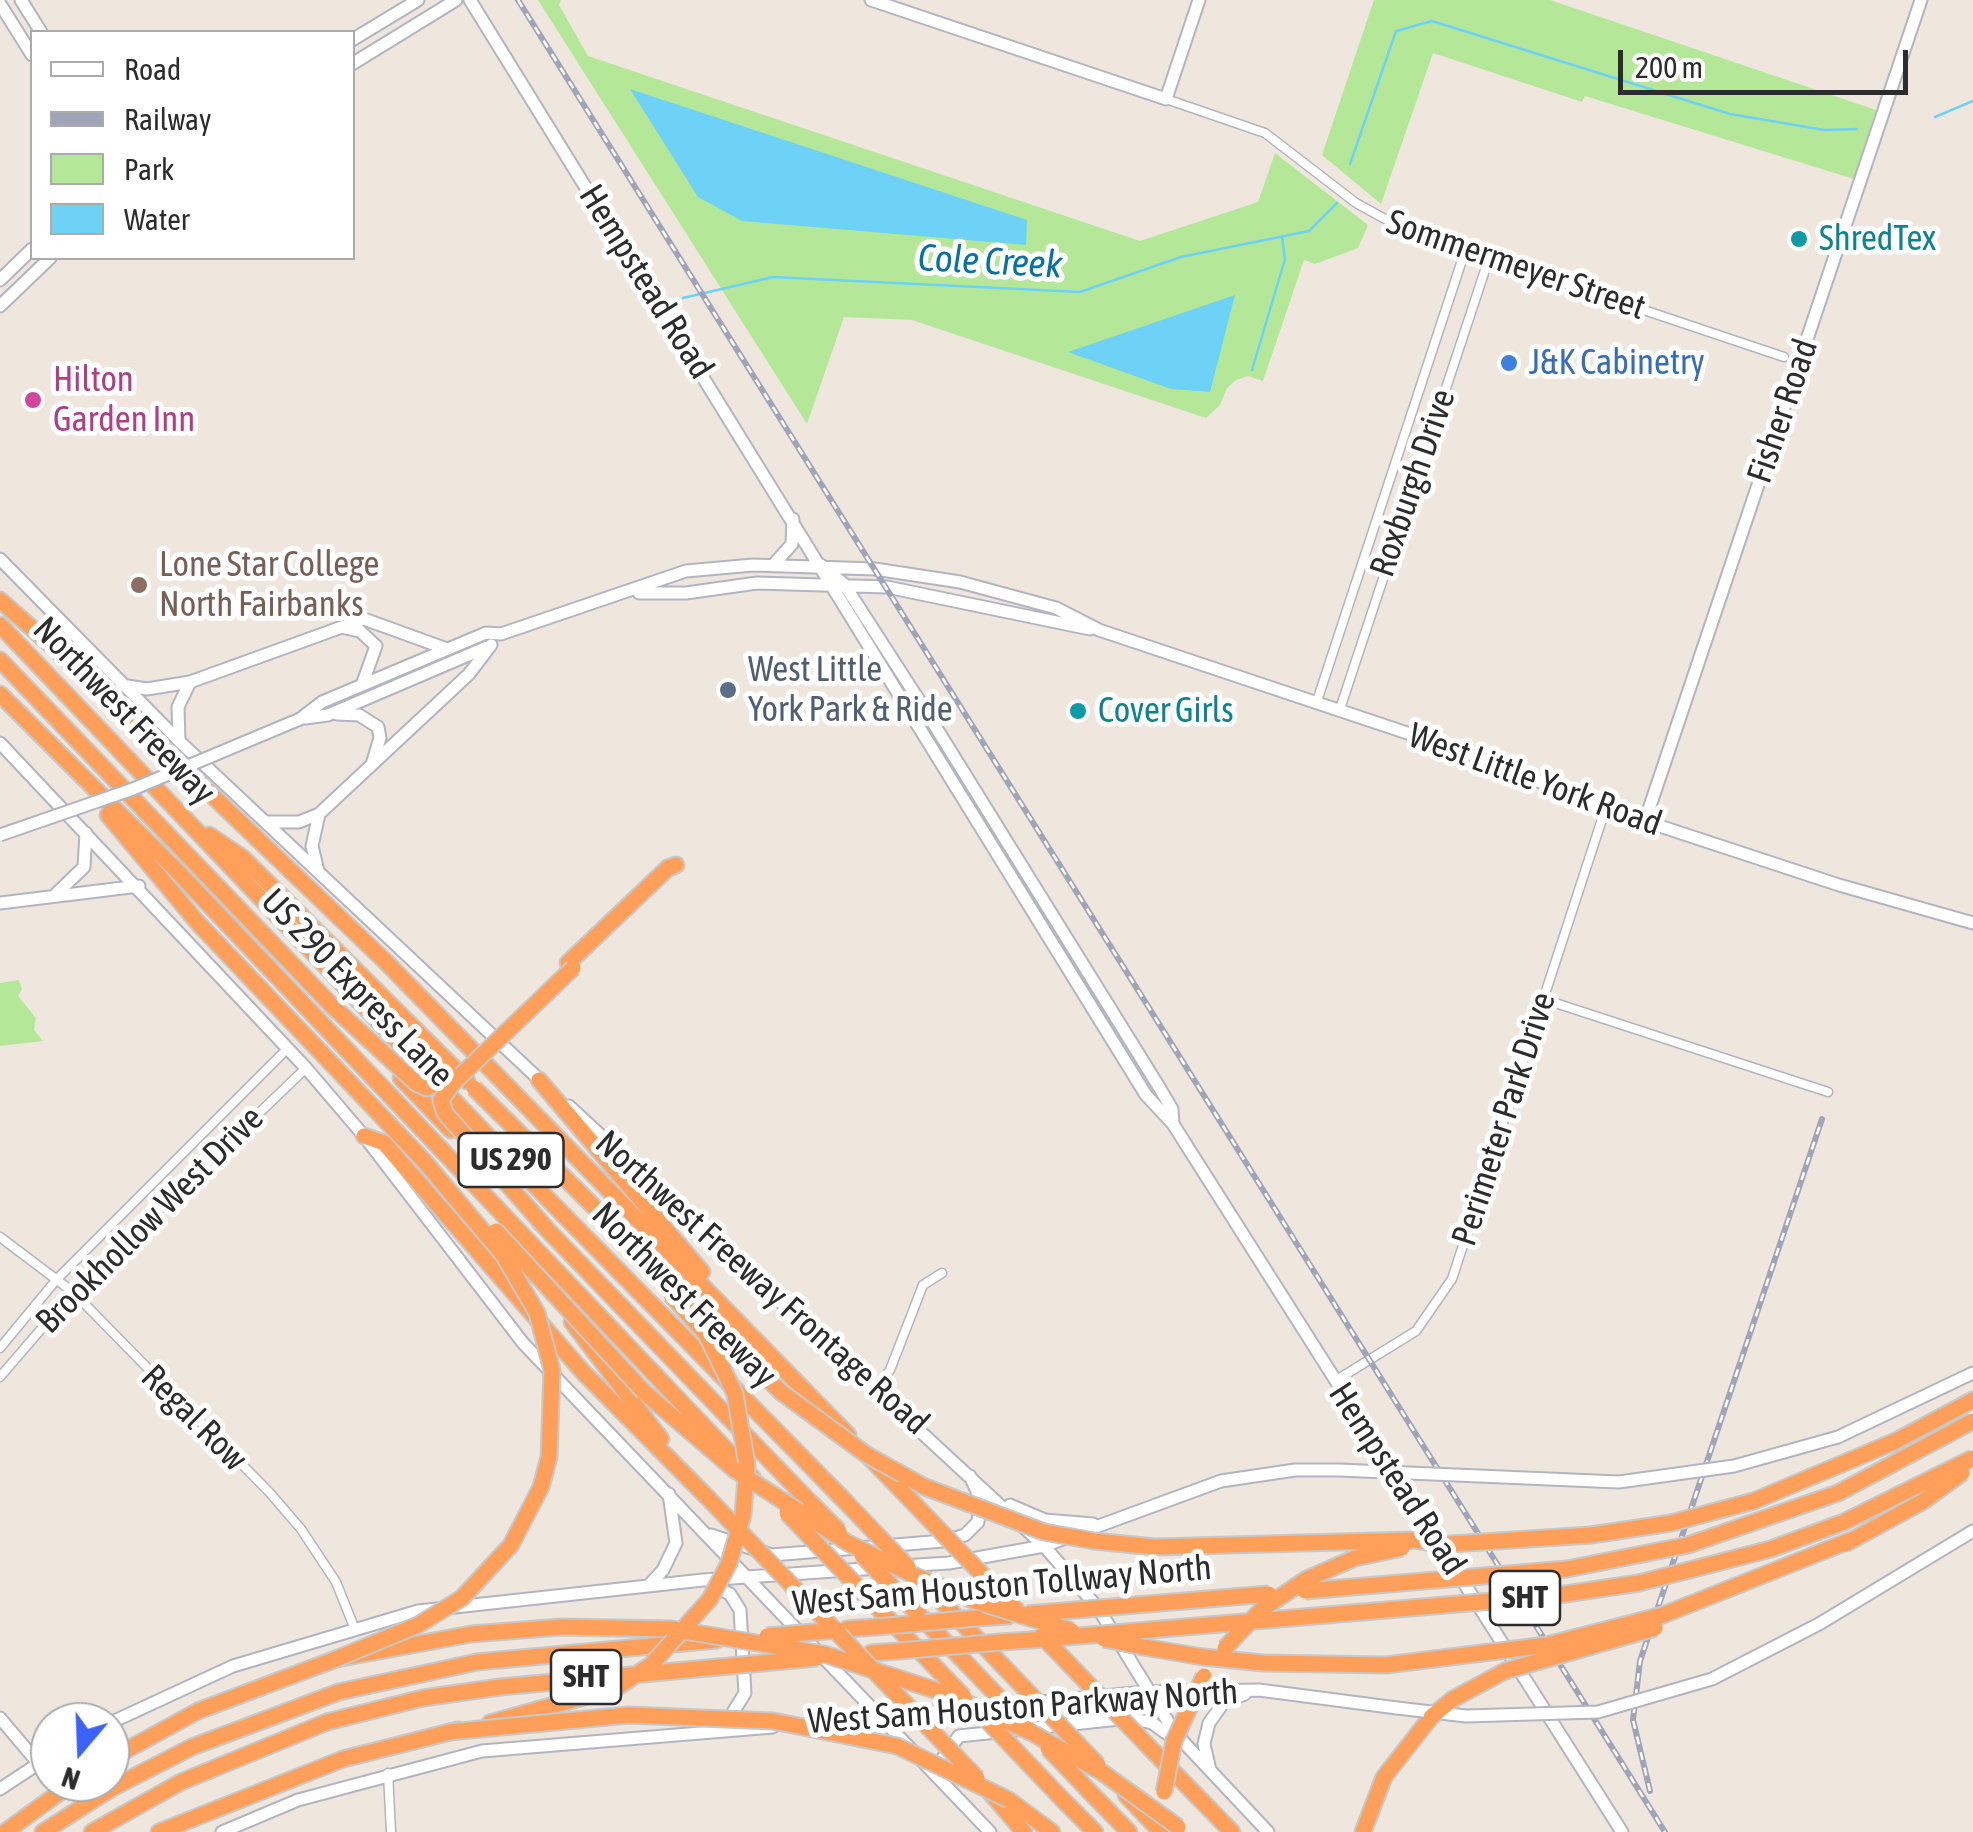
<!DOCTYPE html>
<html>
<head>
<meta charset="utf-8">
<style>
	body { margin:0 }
	#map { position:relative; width:1973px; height:1832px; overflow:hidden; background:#efe7de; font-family:"Asap Condensed",sans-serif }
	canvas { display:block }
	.legend { position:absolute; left:30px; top:30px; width:325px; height:230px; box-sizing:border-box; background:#fff; border:2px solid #ababab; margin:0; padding:12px 18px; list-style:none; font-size:30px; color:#2c2c2c }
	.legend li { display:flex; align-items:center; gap:20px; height:50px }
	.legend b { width:50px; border:2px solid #ababab }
	.north { position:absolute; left:30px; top:1702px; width:100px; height:100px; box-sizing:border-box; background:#fff; border:2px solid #ababab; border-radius:50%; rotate:199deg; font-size:28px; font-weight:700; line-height:40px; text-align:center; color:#2c2c2c }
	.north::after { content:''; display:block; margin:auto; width:35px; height:45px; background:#3b62ff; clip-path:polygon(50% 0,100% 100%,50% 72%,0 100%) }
	.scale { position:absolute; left:1618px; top:50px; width:290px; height:45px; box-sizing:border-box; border:5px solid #2c2c2c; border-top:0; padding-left:12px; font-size:30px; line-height:35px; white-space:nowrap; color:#2c2c2c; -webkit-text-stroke:8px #fff; paint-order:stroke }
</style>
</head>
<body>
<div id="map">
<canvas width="1973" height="1832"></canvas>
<ul class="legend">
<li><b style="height:12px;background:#fff"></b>Road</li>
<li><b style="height:12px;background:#a0a4b8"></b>Railway</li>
<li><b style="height:28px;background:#b4e898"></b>Park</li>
<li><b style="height:28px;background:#6dd2f5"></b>Water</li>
</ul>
<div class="north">N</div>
<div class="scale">200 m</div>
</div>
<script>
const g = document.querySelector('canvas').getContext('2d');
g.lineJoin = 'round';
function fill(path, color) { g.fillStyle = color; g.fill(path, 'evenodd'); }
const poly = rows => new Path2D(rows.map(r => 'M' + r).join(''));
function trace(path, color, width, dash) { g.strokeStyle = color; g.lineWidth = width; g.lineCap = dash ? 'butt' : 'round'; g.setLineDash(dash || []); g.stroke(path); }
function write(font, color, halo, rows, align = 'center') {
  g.font = font + ' "Asap Condensed",sans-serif'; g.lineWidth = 10; g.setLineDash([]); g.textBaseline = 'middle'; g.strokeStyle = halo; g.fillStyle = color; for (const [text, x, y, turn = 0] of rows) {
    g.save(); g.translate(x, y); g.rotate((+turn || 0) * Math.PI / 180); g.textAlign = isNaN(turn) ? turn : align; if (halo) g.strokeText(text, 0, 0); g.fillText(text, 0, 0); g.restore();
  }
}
fill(poly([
	[538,0,561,0,559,5,588,56,1140,241,1258,202,1275,153,1368,225,1358,248,1315,264,1304,260,1263,381,1248,376,1236,380,1227,388,1220,405,1206,418,912,320,844,317,807,424],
	[1374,0,1550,0,1876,110,1854,179,1585,96,1582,102,1433,53,1381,204,1322,155],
	[19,980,22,989,18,996,36,1018,34,1030,43,1041,0,1046,0,983]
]), '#b4e898');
fill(poly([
	[630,89,1027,220,1026,245,742,221,698,197],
	[1235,295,1210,392,1171,389,1068,352]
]), '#6dd2f5');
trace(poly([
	[1935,117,1973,101],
	[1350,164,1396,31,1432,21,1730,114,1824,130,1857,129],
	[683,298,773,277,1080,292,1181,257,1309,231,1337,203],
	[1252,370,1285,259,1282,237]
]), '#6dd2f5', 2.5);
const street = poly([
	[1166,99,1265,133,1356,203,1405,230,1784,357],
	[1317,701,1465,251],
	[1340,709,1489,258],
	[1543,999,1828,1092],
	[0,1237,73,1292,270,1493,301,1529,336,1582,354,1627],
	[0,1348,57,1279,287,1049],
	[0,1377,73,1292,306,1068],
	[1335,1381,1416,1331,1452,1279,1606,807],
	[876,1387,890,1370,923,1285,942,1273],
	[388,1773,391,1832]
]);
const secondary = poly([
	[21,0,41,32],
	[470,0,1146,1095,1173,1124,1622,1832],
	[871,0,1166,99,1199,0],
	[0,4,32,55],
	[352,40,418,0],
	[352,64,456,0],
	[0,280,32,249],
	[0,306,50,258],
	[0,559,179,741,544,1084],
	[775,563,792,544,793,519],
	[821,565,844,584,922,705,1159,1087,1172,1109,1173,1124],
	[639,593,686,593,757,583,887,587,1090,629],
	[341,627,360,631,376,646,362,685],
	[121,685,147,689,190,682,364,619,447,649],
	[337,714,359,715,378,727,380,738,373,761],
	[305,718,328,715,487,647],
	[300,719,322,702,486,633,501,634,686,571,753,565,875,569,960,582,1056,608,1099,630,1461,751,1617,812,1839,885,1973,923],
	[179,741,178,707,190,682],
	[0,743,306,1068,364,1136,523,1343,990,1832],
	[1645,821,1921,0],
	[266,822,299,822,319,814,469,674,491,645],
	[318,871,312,846,319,814],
	[56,894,84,867,86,833],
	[0,903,139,886],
	[569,1106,1044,1546,1098,1608,1175,1733,1268,1832],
	[1838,1437,1973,1373],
	[1010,1505,1045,1520,1093,1524],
	[711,1535,772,1555,944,1541,965,1535,978,1522,980,1498,970,1476],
	[901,1566,949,1563,1044,1546,1221,1481],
	[649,1585,663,1570,676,1543,669,1494],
	[712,1585,730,1594,740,1610,745,1693,727,1722],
	[1819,1624,1973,1531],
	[0,1718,38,1763],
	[110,1723,233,1666,418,1611,703,1580,878,1568],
	[807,1724,1146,1692,1259,1690,1397,1708],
	[1210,1770,1204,1744,1209,1723,1224,1702,1245,1694],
	[945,1772,943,1758,959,1736,1129,1718,1152,1723,1177,1741],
	[0,1789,50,1756],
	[222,1832,298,1800,482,1751,773,1727]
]);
const highway = poly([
	[0,600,102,690,386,962,848,1435],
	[0,625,549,1200,841,1497],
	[0,660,337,1011],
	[0,694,178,872,752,1477],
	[108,815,198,923,425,1162],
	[209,835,243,858,467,1081],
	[568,963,668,868,676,865],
	[401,1078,451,1130],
	[539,1080,702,1272],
	[364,1136,384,1143,583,1372,706,1496],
	[540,1222,810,1502],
	[572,1322,661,1439],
	[644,1392,735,1470],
	[1896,1441,1973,1400],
	[871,1459,900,1489],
	[1591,1535,1671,1523],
	[942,1602,1004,1667],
	[878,1608,939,1671],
	[920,1616,965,1662],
	[977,1618,1008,1616],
	[847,1629,876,1627],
	[1000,1642,1031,1640],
	[1143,1647,1203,1657],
	[871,1653,899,1651],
	[490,1723,616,1688],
	[1150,1748,1232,1832],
	[110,1759,198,1711,336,1659,471,1634,561,1627,672,1629],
	[989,1791,1024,1832],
	[1089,1791,1129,1832],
	[1126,1795,1161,1832],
	[1009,1800,1052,1832],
	[1065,1802,1095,1832],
	[5,1832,74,1782],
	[43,1832,114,1787,192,1747,339,1692,477,1662,717,1640],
	[92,1832,181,1782,327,1722],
	[159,1832,343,1759,458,1730],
	[1363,1832,1384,1777,1431,1717]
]);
trace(street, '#b2b5c1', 11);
trace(secondary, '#b2b5c1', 15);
trace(highway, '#c8c8c8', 19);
trace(street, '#fff', 8);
trace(secondary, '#fff', 11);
trace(highway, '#ff9f59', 15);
const rail = poly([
	[518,0,1665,1832],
	[1650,1791,1633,1720,1640,1661,1822,1119]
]);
trace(rail, '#a0a4b8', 6);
trace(rail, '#fff', 2.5, [8]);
const secondaryBridge = poly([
	[0,835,133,789,300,719],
	[1221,1481,1295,1470,1339,1470,1619,1482,1734,1466,1838,1437],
	[1397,1708,1466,1716,1598,1712,1712,1679,1819,1624]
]);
const highwayBridge = poly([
	[330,1004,416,1083,427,1088,451,1075],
	[474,1088,781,1392,867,1455,925,1487,1044,1532,1094,1541,1155,1547,1414,1540,1441,1544],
	[546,1228,445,1113,441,1100,453,1083,573,968],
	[496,1231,644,1392],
	[735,1470,848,1543,913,1575,975,1601,1072,1631],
	[900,1489,1022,1616],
	[706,1496,977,1778],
	[841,1497,908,1567],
	[810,1502,839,1531],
	[787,1513,878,1608],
	[1671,1523,1754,1501,1896,1441],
	[1845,1544,1922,1502,1962,1473],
	[1435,1545,1591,1535],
	[862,1555,917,1613],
	[1305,1591,1567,1569,1688,1545,1838,1493,1973,1421],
	[1027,1614,1269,1594],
	[876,1627,977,1618],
	[672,1629,824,1654,950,1695,1034,1734,1103,1773,1178,1827],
	[767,1636,838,1630],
	[1042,1636,1150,1748],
	[1104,1639,1143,1647],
	[1031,1640,1552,1596,1639,1583,1771,1549,1844,1522,1973,1458],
	[1225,1648,1262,1609,1307,1579,1355,1558,1402,1548],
	[899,1651,1000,1642],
	[1203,1657,1263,1663,1386,1665,1547,1645,1663,1615,1854,1539],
	[336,1659,418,1625,462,1598,511,1545,541,1487,549,1457,552,1370,537,1313,504,1256,425,1162],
	[965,1662,1028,1728],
	[1004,1667,1098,1765],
	[939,1671,964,1697],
	[616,1688,651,1665,710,1599,729,1563,743,1515,747,1465,735,1394,706,1334,671,1295],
	[980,1713,1065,1802],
	[1431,1717,1453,1699,1505,1671,1655,1628],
	[327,1722,423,1698,500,1687,817,1658],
	[449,1732,629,1715,773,1721,897,1746,1009,1800],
	[1048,1748,1089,1791],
	[1164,1792,1174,1741,1204,1676]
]);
trace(secondaryBridge, '#b2b5c1', 15, []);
trace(highwayBridge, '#c8c8c8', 19, []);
trace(secondaryBridge, '#fff', 11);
trace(highwayBridge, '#ff9f59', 15);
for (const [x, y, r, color] of [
	[1799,239,10,"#0f9aa8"],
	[1509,363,10,"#3f7fe0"],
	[33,400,10,"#d1479c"],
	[139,585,10,"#8d6e63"],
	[728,690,10,"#5c6f8a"],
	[1078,711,10,"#0f9aa8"]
]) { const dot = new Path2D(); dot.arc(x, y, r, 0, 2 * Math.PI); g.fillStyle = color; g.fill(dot); trace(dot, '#fff', 4); }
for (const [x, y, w] of [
	[511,1160,105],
	[1525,1598,70],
	[586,1677,70]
]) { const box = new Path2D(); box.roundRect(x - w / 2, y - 27, w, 54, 8); g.fillStyle = '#fff'; g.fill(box); trace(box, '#2c2c2c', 2.5); }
write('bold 32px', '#2c2c2c', null, [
	["US 290",511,1160],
	["SHT",1525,1598],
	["SHT",586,1677]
]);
write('35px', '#0d838f', '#fff', [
	["ShredTex",1819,239],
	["Cover Girls",1098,711]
], 'left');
write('35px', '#2c2c2c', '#fff', [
	["Sommermeyer Street",1516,265,19],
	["Hempstead Road",646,282,58],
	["Fisher Road",1783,411,-71],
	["Roxburgh Drive",1413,483,-71],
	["Northwest Freeway",124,711,46],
	["West Little York Road",1535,780,20],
	["US 290 Express Lane",357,988,46],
	["Perimeter Park Drive",1504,1119,-72],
	["Brookhollow West Drive",150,1220,-45],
	["Northwest Freeway Frontage Road",762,1283,42],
	["Northwest Freeway",684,1295,45],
	["Regal Row",194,1418,45],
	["Hempstead Road",1397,1479,57],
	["West Sam Houston Tollway North",1002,1586,-5],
	["West Sam Houston Parkway North",1023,1707,-4]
]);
write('35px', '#366cbe', '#fff', [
	["J&K Cabinetry",1529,363]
], 'left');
write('35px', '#b23c85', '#fff', [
	["Hilton",53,380],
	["Garden Inn",53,420]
], 'left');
write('35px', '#785e54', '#fff', [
	["Lone Star College",159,565],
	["North Fairbanks",159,605]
], 'left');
write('35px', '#4e5e75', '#fff', [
	["West Little",748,670],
	["York Park & Ride",748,710]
], 'left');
write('italic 38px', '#0671a6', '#fff', [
	["Cole Creek",990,262,3]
]);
</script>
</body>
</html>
